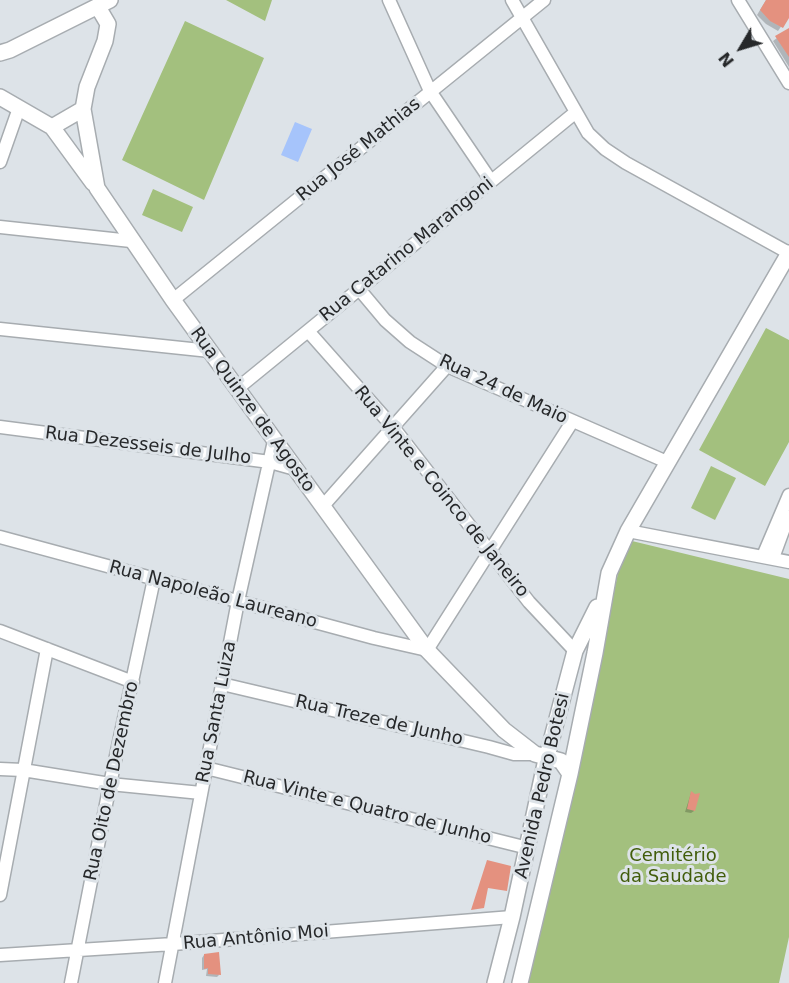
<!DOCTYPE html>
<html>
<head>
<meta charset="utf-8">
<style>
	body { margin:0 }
	#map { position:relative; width:789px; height:983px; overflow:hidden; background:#dde3e8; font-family:"DejaVu Sans",sans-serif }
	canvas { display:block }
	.north { position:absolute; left:711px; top:18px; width:60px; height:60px; -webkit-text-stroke:4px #dde3e8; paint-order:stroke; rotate:232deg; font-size:16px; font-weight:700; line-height:24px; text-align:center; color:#26282a }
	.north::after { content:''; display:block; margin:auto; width:21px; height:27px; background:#26282a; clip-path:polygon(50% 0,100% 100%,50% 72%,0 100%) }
</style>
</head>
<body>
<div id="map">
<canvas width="789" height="983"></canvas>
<div class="north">N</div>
</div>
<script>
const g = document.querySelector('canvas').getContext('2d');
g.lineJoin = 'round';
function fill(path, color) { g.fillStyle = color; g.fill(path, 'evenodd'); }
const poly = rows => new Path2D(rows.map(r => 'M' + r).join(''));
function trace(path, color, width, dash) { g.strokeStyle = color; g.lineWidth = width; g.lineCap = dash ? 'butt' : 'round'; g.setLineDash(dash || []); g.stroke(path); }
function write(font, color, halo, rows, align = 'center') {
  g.font = font + ' "DejaVu Sans",sans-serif'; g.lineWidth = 6; g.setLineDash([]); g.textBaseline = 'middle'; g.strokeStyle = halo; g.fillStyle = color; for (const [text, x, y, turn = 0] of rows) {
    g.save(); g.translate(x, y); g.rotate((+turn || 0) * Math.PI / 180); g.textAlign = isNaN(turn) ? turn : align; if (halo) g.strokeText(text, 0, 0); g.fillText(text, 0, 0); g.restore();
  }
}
fill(poly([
	[226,0,272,0,265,21],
	[185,21,264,58,204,200,122,160],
	[153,189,193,207,182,232,142,215],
	[766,328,789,340,789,442,765,486,699,450],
	[711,466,736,478,715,520,691,508],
	[632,541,789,579,789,937,779,983,528,983,622,555]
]), '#a3c07e');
fill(poly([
	[295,122,312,129,298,162,281,155]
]), '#a6c4fb');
fill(poly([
	[766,0,789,0,789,15,778,31,766,24,757,15],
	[789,29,789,67,773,41],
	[691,793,694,811,691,813,685,812],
	[204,955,219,975,217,977,206,976,207,969,202,970,202,958]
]), '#0003');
fill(poly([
	[766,0,789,0,789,18,783,28,770,21,760,10],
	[789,28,789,57,775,36],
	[691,791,695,794,700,793,695,811,687,809],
	[487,860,511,866,507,891,488,888,484,908,471,910],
	[219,952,221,975,208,974,208,968,204,969,204,954]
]), '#e4917f');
const minor = poly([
	[389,0,430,91,491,181],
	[512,0,588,133,605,149,626,163,789,253],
	[738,0,789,83],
	[0,162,19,108],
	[0,227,131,241],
	[359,289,385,320,410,342,447,366,667,462],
	[173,300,544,0],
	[0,329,210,351],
	[308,331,393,427,529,602,575,651],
	[238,388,576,112],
	[0,427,270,462,295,469],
	[322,507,447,366],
	[628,531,789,562],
	[0,537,374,638,427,650,572,422],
	[763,556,789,495],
	[773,558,788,517],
	[0,631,133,682],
	[222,684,489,747,514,754,535,754],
	[206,768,528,848],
	[0,769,23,770,110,784,201,793],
	[0,895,47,649],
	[0,955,173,944,512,917],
	[71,983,110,784,154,579],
	[165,983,238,601,274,441]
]);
const major = poly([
	[98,7,108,24,105,41,87,87,83,109,97,188,173,300,427,650,504,730,535,754,561,761,570,774],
	[0,53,10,50,110,0],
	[0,97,52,127,93,183],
	[52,127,83,109],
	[495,983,512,917,545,764,575,651,597,607],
	[520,983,570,774,595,653,609,573,628,531,789,253]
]);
trace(minor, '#a7acb0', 15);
trace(major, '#a7acb0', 18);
trace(minor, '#fff', 12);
trace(major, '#fff', 15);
write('18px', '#26282a', '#dde3e8', [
	["Rua José Mathias",359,150,-39],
	["Rua Catarino Marangoni",407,250,-39],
	["Rua 24 de Maio",503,390,25],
	["Rua Quinze de Agosto",252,410,54],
	["Rua Dezesseis de Julho",148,446,7],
	["Rua Vinte e Coinco de Janeiro",441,492,51],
	["Rua Napoleão Laureano",213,595,15],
	["Rua Santa Luiza",217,712,-79],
	["Rua Treze de Junho",379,721,13],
	["Rua Oito de Dezembro",112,781,-78],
	["Avenida Pedro Botesi",543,786,-77],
	["Rua Vinte e Quatro de Junho",367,808,14],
	["Rua Antônio Moi",256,938,-5]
]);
write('18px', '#415d0b', '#dde3e8', [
	["Cemitério",673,856],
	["da Saudade",673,877]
]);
</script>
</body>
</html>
